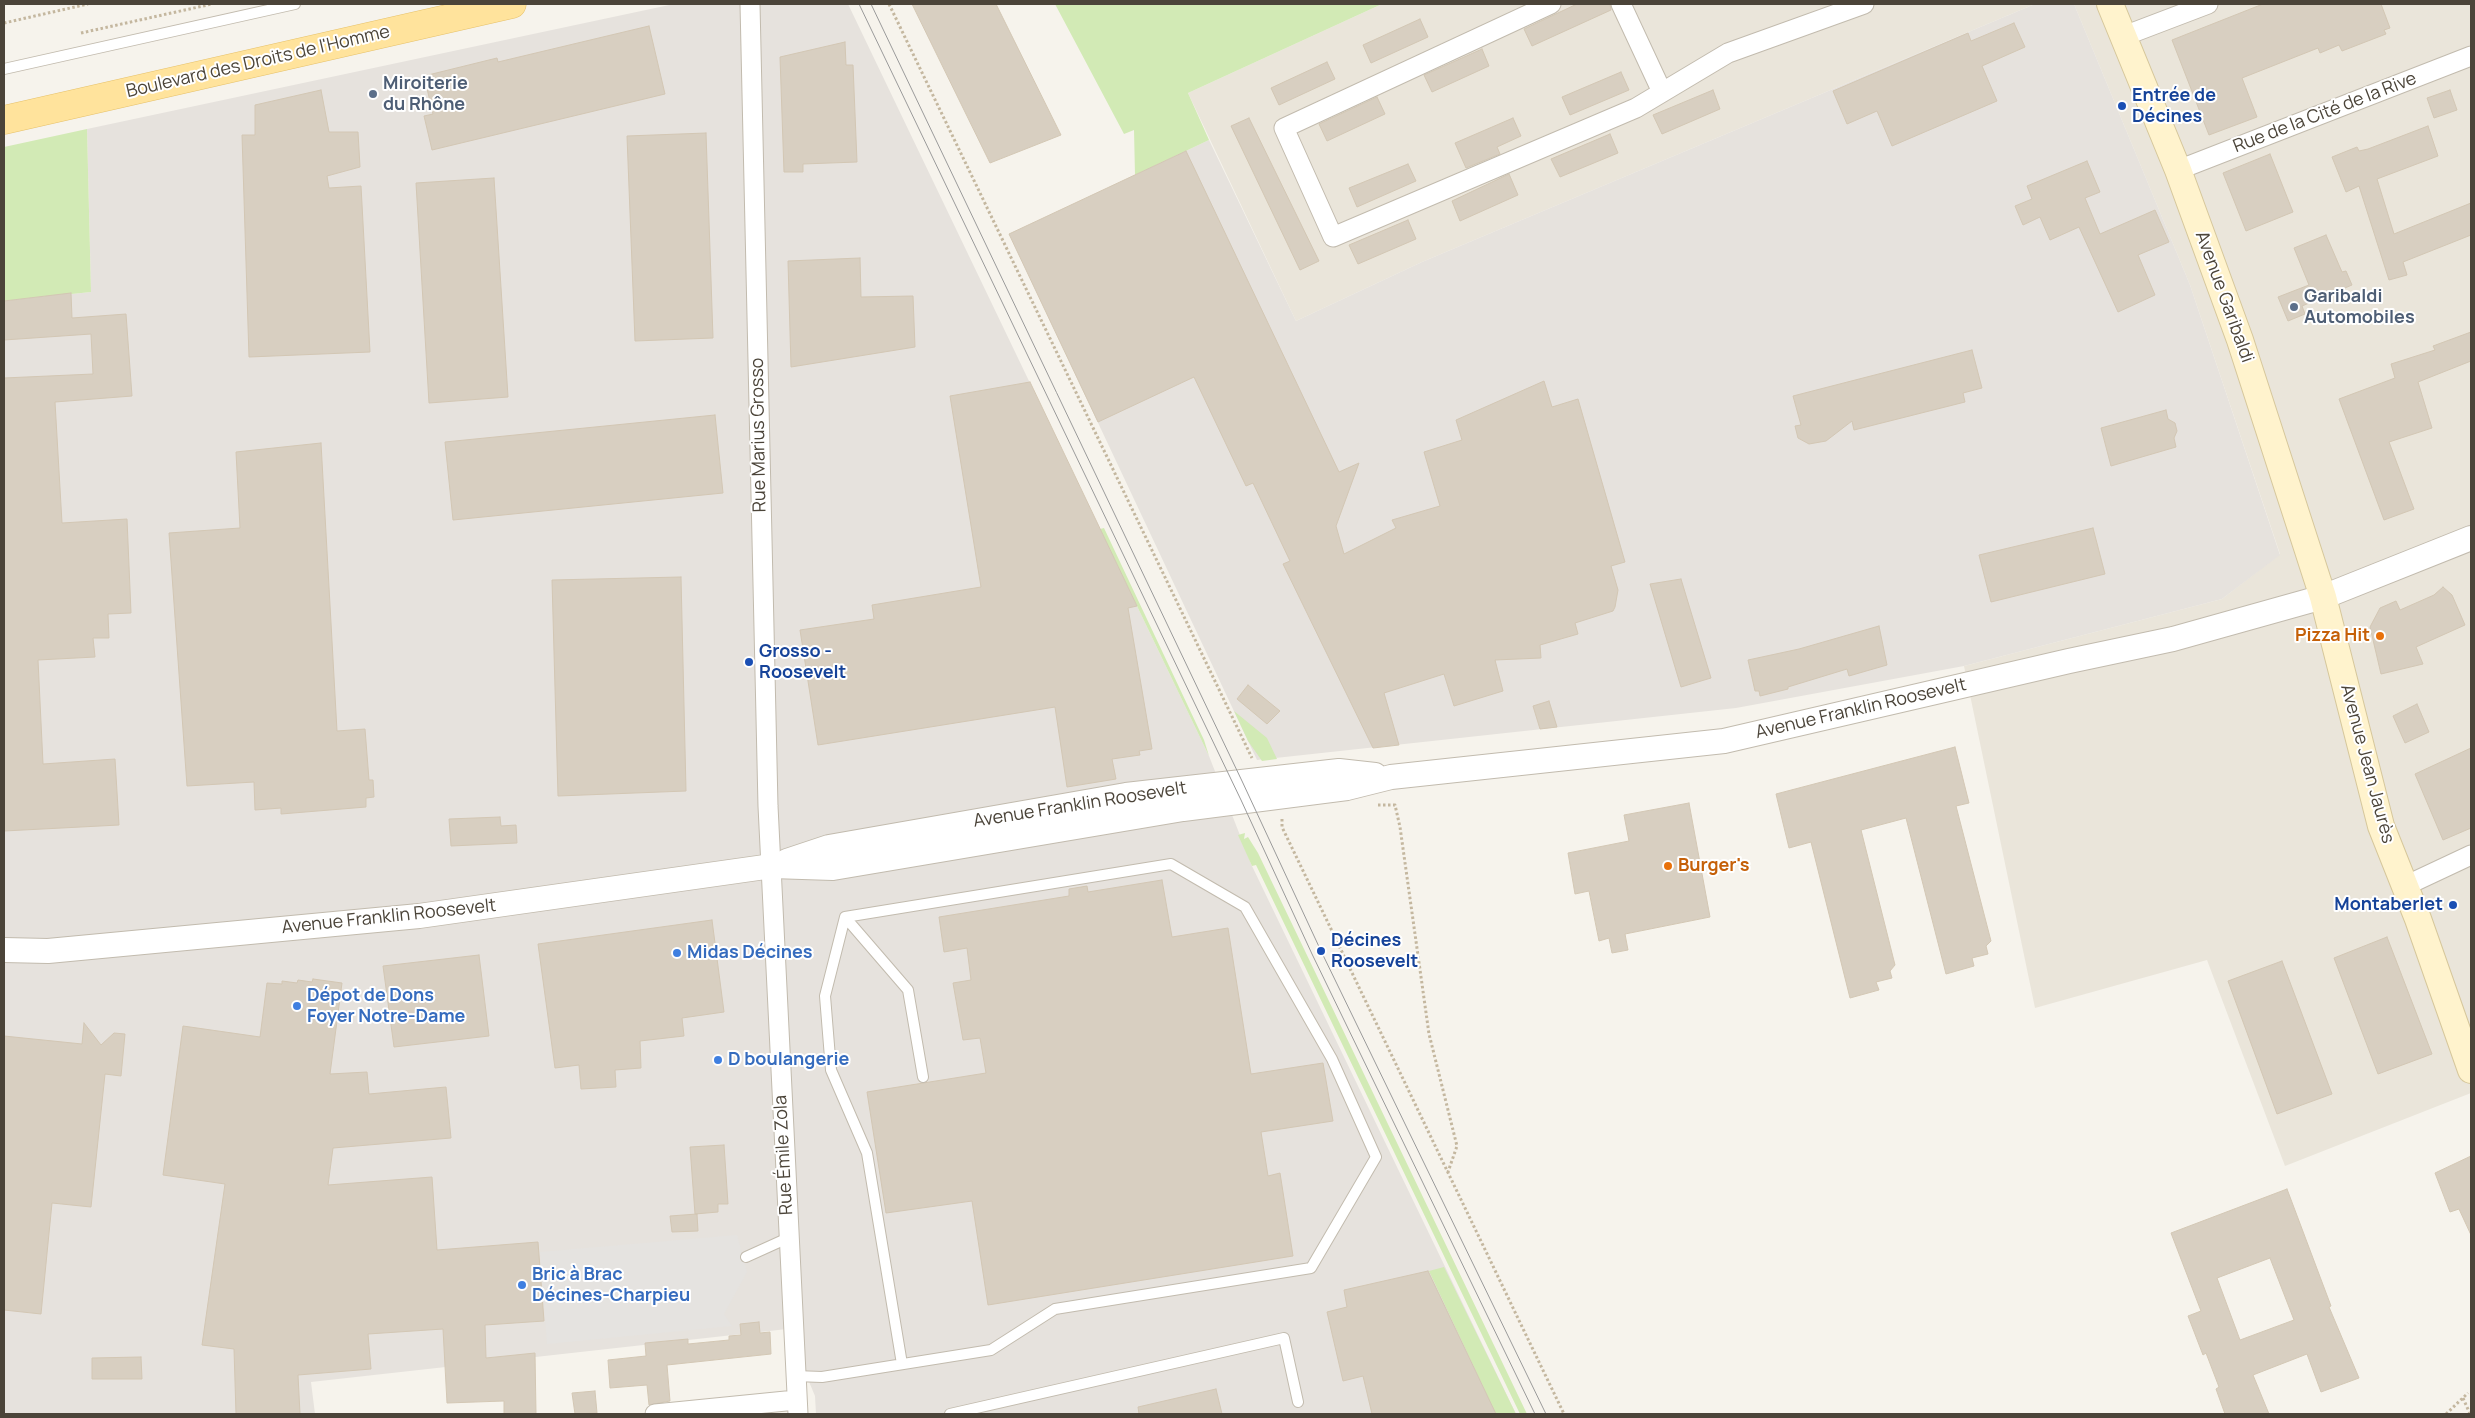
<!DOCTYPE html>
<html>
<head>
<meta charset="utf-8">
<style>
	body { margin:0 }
	#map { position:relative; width:2475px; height:1418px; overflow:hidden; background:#f6f3ec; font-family:Manrope,sans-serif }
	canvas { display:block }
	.frame { position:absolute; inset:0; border:5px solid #4b4439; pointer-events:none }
</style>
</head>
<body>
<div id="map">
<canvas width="2475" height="1418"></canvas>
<div class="frame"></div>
</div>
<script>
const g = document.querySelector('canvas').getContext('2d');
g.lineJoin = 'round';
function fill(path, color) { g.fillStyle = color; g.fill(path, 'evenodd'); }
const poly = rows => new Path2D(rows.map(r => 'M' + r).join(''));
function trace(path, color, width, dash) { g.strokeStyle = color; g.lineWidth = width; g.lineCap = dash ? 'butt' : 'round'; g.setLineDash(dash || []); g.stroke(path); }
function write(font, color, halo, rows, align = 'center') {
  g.font = font + ' Manrope,sans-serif'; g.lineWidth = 4; g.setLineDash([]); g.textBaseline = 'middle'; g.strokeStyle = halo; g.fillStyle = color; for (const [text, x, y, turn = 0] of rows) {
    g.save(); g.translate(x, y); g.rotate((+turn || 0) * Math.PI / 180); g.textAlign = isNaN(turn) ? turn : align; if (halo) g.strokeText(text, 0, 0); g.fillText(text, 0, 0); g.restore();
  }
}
fill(poly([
	[1382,4,2035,4,1422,262,1296,321,1188,93],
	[2074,4,2471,4,2471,1093,2285,1166,2207,960,2035,1008,1964,666,2222,599,2280,554,2190,285]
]), '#eae5da');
fill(poly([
	[674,4,848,4,1209,756,1252,866,1516,1414,816,1414,815,1396,787,1329,311,1382,315,1414,4,1414,4,301,91,292,87,129],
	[2035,4,2074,4,2190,285,2280,555,2222,599,1964,666,1736,708,1257,760,1009,234,1209,140,1296,321,1422,262]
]), '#e6e2dd');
fill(poly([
	[1055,4,1382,4,1188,93,1209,140,1135,175,1134,130,1124,134],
	[87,129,91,292,4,301,4,147],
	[1104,528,1204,740,1209,756,1100,529],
	[1234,711,1267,738,1277,759,1262,761,1248,741],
	[1245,833,1244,839,1248,837,1258,853,1527,1414,1520,1414,1256,865,1252,866,1238,835],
	[1444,1267,1516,1414,1496,1414,1429,1271]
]), '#d2eab5');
fill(poly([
	[737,1235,747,1272,724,1314,732,1326,547,1344,540,1252]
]), '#e5e3e0');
const building = poly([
	[912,4,996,4,1061,135,990,163,912,4],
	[1577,4,1610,4,1611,10,1532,46,1524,29,1577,4],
	[2263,4,2381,4,2390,28,2384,30,2386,34,2342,51,2339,45,2320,53,2318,48,2242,78,2257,117,2209,135,2172,40,2263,4],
	[1420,19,1428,37,1371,63,1363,45,1420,19],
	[2014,23,2025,47,1982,66,1997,101,1892,146,1877,111,1847,124,1833,91,1968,33,1971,41,2014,23],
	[649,26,665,94,432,150,424,116,433,114,424,76,497,58,498,62,649,26],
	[845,42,846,65,853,65,857,162,803,164,803,172,784,172,780,57,845,42],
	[1482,49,1489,66,1432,92,1424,75,1482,49],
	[1327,62,1335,79,1279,105,1271,88,1327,62],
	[1621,72,1629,90,1570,115,1562,97,1621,72],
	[321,90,329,132,358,132,360,167,327,176,329,188,361,186,370,352,249,357,242,135,255,135,255,105,321,90],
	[1713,90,1720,109,1662,134,1653,115,1713,90],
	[2450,90,2457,110,2434,118,2427,98,2450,90],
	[1377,97,1385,114,1327,141,1319,124,1377,97],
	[1249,118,1319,261,1300,270,1231,126,1249,118],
	[1513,118,1521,136,1497,147,1500,154,1466,168,1455,143,1513,118],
	[2428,126,2438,156,2377,179,2394,234,2471,203,2471,235,2403,262,2407,275,2389,280,2359,186,2346,192,2332,157,2357,147,2359,151,2368,149,2428,126],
	[706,133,713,338,635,341,627,136,706,133],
	[1610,134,1618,153,1560,177,1551,159,1610,134],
	[1186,151,1339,472,1359,463,1336,526,1344,554,1396,528,1392,520,1440,506,1424,452,1462,440,1456,420,1544,381,1552,407,1578,399,1625,562,1611,566,1618,590,1615,607,1613,611,1575,623,1578,634,1540,645,1541,658,1495,660,1503,691,1454,706,1444,674,1384,693,1399,745,1373,748,1283,564,1290,561,1253,483,1246,486,1194,377,1098,422,1009,234,1186,151],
	[2270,154,2293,212,2246,231,2223,173,2270,154],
	[2087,161,2100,192,2085,198,2100,234,2155,210,2169,242,2138,255,2155,295,2118,312,2079,227,2050,240,2040,217,2023,225,2015,206,2032,199,2027,186,2087,161],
	[1408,164,1416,181,1357,207,1349,188,1408,164],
	[1509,174,1518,195,1460,221,1452,201,1509,174],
	[494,178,508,397,429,403,416,183,494,178],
	[1408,220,1416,239,1358,264,1349,245,1408,220],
	[2326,235,2342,272,2346,271,2352,285,2302,306,2305,314,2288,321,2278,297,2309,285,2294,248,2326,235],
	[860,258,861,297,913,296,915,347,791,367,788,261,860,258],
	[71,293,72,318,126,314,132,396,55,402,62,523,127,519,131,613,108,614,109,638,93,638,95,657,38,660,43,764,115,759,119,825,4,831,4,378,93,374,91,334,4,340,4,301,71,293],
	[2471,332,2471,361,2418,382,2432,428,2389,442,2414,509,2384,520,2339,399,2395,378,2391,364,2435,350,2433,346,2471,332],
	[1972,350,1982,388,1963,393,1965,402,1854,430,1852,421,1826,441,1809,444,1798,438,1795,426,1801,425,1793,396,1972,350],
	[1030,382,1137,606,1128,608,1152,749,1139,751,1140,755,1112,759,1116,779,1067,787,1055,707,818,745,800,630,874,619,872,605,981,587,950,396,1030,382],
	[2166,410,2168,419,2175,423,2177,431,2174,438,2176,447,2111,466,2101,428,2166,410],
	[715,415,723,493,453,520,445,442,715,415],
	[321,443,337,731,365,729,369,780,373,780,374,797,366,798,366,807,281,814,281,808,255,810,254,782,187,786,169,533,240,528,236,452,321,443],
	[2093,528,2105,574,1991,602,1979,555,2093,528],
	[681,577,686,791,558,796,552,580,681,577],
	[1681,579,1711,678,1681,687,1650,584,1681,579],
	[2443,587,2452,595,2465,625,2416,647,2423,664,2381,674,2370,627,2380,608,2396,601,2400,610,2434,595,2443,587],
	[1879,626,1887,665,1849,676,1847,669,1788,687,1788,689,1760,696,1759,691,1755,691,1748,660,1799,649,1879,626],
	[1248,685,1280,711,1267,724,1237,699,1248,685],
	[1549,701,1557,727,1540,729,1533,706,1549,701],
	[2417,704,2429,732,2405,743,2393,716,2417,704],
	[1955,747,1969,803,1956,806,1991,941,1986,946,1988,954,1972,958,1974,966,1946,974,1906,818,1861,830,1895,965,1890,971,1892,978,1876,982,1879,990,1850,998,1811,842,1789,848,1776,794,1955,747],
	[2471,748,2471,828,2443,840,2415,774,2471,748],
	[1689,803,1710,917,1625,934,1628,950,1612,953,1609,938,1599,941,1589,891,1575,894,1568,853,1629,841,1624,815,1689,803],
	[500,817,501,826,516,825,517,843,451,846,449,819,500,817],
	[1162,880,1172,937,1228,928,1251,1074,1323,1063,1333,1121,1261,1132,1268,1176,1280,1173,1293,1256,988,1305,972,1201,886,1213,867,1092,986,1073,980,1038,963,1040,953,983,971,980,967,948,944,952,939,917,1069,896,1069,889,1087,886,1088,892,1162,880],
	[712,920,724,1012,682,1018,684,1036,640,1041,641,1068,615,1070,616,1087,581,1089,579,1065,555,1068,538,944,712,920],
	[2387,937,2432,1054,2378,1074,2334,958,2387,937],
	[479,955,489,1036,394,1047,383,966,479,955],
	[2282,961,2332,1094,2277,1114,2228,981,2282,961],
	[313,979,342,983,330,1074,367,1072,369,1094,446,1087,451,1138,333,1148,328,1185,432,1177,437,1250,538,1242,544,1321,485,1325,486,1358,535,1353,536,1414,504,1414,504,1401,447,1403,443,1329,368,1334,371,1369,298,1375,300,1414,236,1414,234,1349,202,1345,225,1184,163,1175,183,1026,260,1037,267,983,282,984,282,981,297,983,298,980,312,982,313,979],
	[84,1023,101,1045,114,1033,125,1034,121,1076,105,1074,91,1207,52,1203,41,1314,4,1310,4,1036,82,1044,84,1023],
	[724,1145,728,1204,718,1204,718,1212,695,1214,690,1147,724,1145],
	[2471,1156,2471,1235,2459,1209,2450,1212,2435,1173,2471,1156],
	[2287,1189,2331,1306,2329,1307,2359,1378,2321,1392,2307,1354,2253,1375,2269,1414,2225,1414,2216,1389,2219,1387,2206,1353,2203,1355,2188,1316,2201,1311,2171,1233,2287,1189],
	[2270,1258,2294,1320,2240,1340,2217,1278,2270,1258],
	[697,1214,698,1231,672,1232,670,1216,697,1214],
	[1428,1271,1496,1414,1372,1414,1363,1376,1343,1381,1327,1312,1347,1307,1344,1290,1428,1271],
	[759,1322,760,1333,770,1332,771,1354,667,1365,670,1401,649,1405,647,1385,610,1388,608,1360,646,1356,645,1343,688,1339,688,1344,729,1340,729,1336,741,1335,740,1324,759,1322],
	[141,1357,142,1379,92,1379,92,1358,141,1357],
	[1216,1389,1222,1414,1139,1414,1138,1407,1216,1389],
	[595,1391,597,1413,575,1414,572,1393,595,1391]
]);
fill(building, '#d8cfc1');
trace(building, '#d3c7b4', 1);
const service = poly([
	[4,69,295,4],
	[845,917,908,990,923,1077],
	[746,1257,788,1238],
	[795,1376,822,1377,991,1350,1055,1309,1311,1268,1376,1157,1332,1059,1245,907,1171,864,845,917,825,996,831,1070,867,1153,902,1364],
	[950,1414,1284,1338,1298,1402]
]);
const minor = poly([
	[750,4,768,806,798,1414],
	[1551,4,1284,128,1333,237,1636,108,1728,53,1864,4],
	[1621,4,1662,92],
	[2124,36,2208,4],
	[2178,170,2471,56],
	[2405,886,2471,855],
	[655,1414,796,1400]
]);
const tertiary = poly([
	[787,861,829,847,1126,795,1339,771,1375,775],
	[4,950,48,951,419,916,772,866,833,868,1183,809,1347,788,1391,777,1724,741,2069,661,2173,639,2323,597,2471,538]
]);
const secondary = poly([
	[2110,4,2178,170,2240,340,2323,597,2381,826,2418,919,2471,1070]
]);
const primary = poly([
	[4,120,512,4]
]);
trace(service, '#c2bbae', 12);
trace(minor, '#c2bbae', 21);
trace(tertiary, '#c2bbae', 26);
trace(secondary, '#d6c79b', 28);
trace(primary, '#e6c16a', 29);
trace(poly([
	[889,4,1252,758],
	[4,23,88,4],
	[81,33,212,4],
	[1378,805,1395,805,1400,827,1429,1034,1457,1146,1448,1172],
	[1282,819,1282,827,1564,1414],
	[2463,1398,2470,1414],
	[2446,1414,2468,1393]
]), '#c4b79f', 3, [2.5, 2.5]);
trace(service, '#fff', 10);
trace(minor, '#fff', 19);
trace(tertiary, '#fff', 24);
trace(secondary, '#fff3cd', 26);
trace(primary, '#ffe39c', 28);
trace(poly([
	[859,4,1241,800,1312,954,1535,1414],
	[871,4,1242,781,1321,951,1546,1414]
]), '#9a9a9a', 1);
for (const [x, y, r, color] of [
	[373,94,5,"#5c6f8a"],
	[2122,106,5,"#1a4fb4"],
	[2294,307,5,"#5c6f8a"],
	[2380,636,5,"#e8710a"],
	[749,662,5,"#1a4fb4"],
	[1668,866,5,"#e8710a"],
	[2453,905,5,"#1a4fb4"],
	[1321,951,5,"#1a4fb4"],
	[677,953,5,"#3f7fe0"],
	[297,1006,5,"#3f7fe0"],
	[718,1060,5,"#3f7fe0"],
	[522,1285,5,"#3f7fe0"]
]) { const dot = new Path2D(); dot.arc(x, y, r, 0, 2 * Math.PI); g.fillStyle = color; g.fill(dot); trace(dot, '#fff', 2); }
write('18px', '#4b4439', '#fff', [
	["Boulevard des Droits de l'Homme",258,62,-13],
	["Rue de la Cité de la Rive",2325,113,-21],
	["Avenue Garibaldi",2224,297,70],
	["Rue Marius Grosso",759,435,-91],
	["Avenue Franklin Roosevelt",1861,709,-13],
	["Avenue Jean Jaurès",2367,764,75],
	["Avenue Franklin Roosevelt",1080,805,-9],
	["Avenue Franklin Roosevelt",389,917,-6],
	["Rue Émile Zola",784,1155,-93]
]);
write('bold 18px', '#4e5e75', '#fff', [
	["Miroiterie",383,84],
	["du Rhône",383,105],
	["Garibaldi",2304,297],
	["Automobiles",2304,318]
], 'left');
write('bold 18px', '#164399', '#fff', [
	["Entrée de",2132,96],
	["Décines",2132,117],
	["Grosso -",759,652],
	["Roosevelt",759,673],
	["Montaberlet",2443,905,"right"],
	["Décines",1331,941],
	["Roosevelt",1331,962]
], 'left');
write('bold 18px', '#c56008', '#fff', [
	["Pizza Hit",2370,636],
	["Burger's",1678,866,"left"]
], 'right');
write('bold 18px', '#366cbe', '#fff', [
	["Midas Décines",687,953],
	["Dépot de Dons",307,996],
	["Foyer Notre-Dame",307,1017],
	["D boulangerie",728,1060],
	["Bric à Brac",532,1275],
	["Décines-Charpieu",532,1296]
], 'left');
</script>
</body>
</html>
